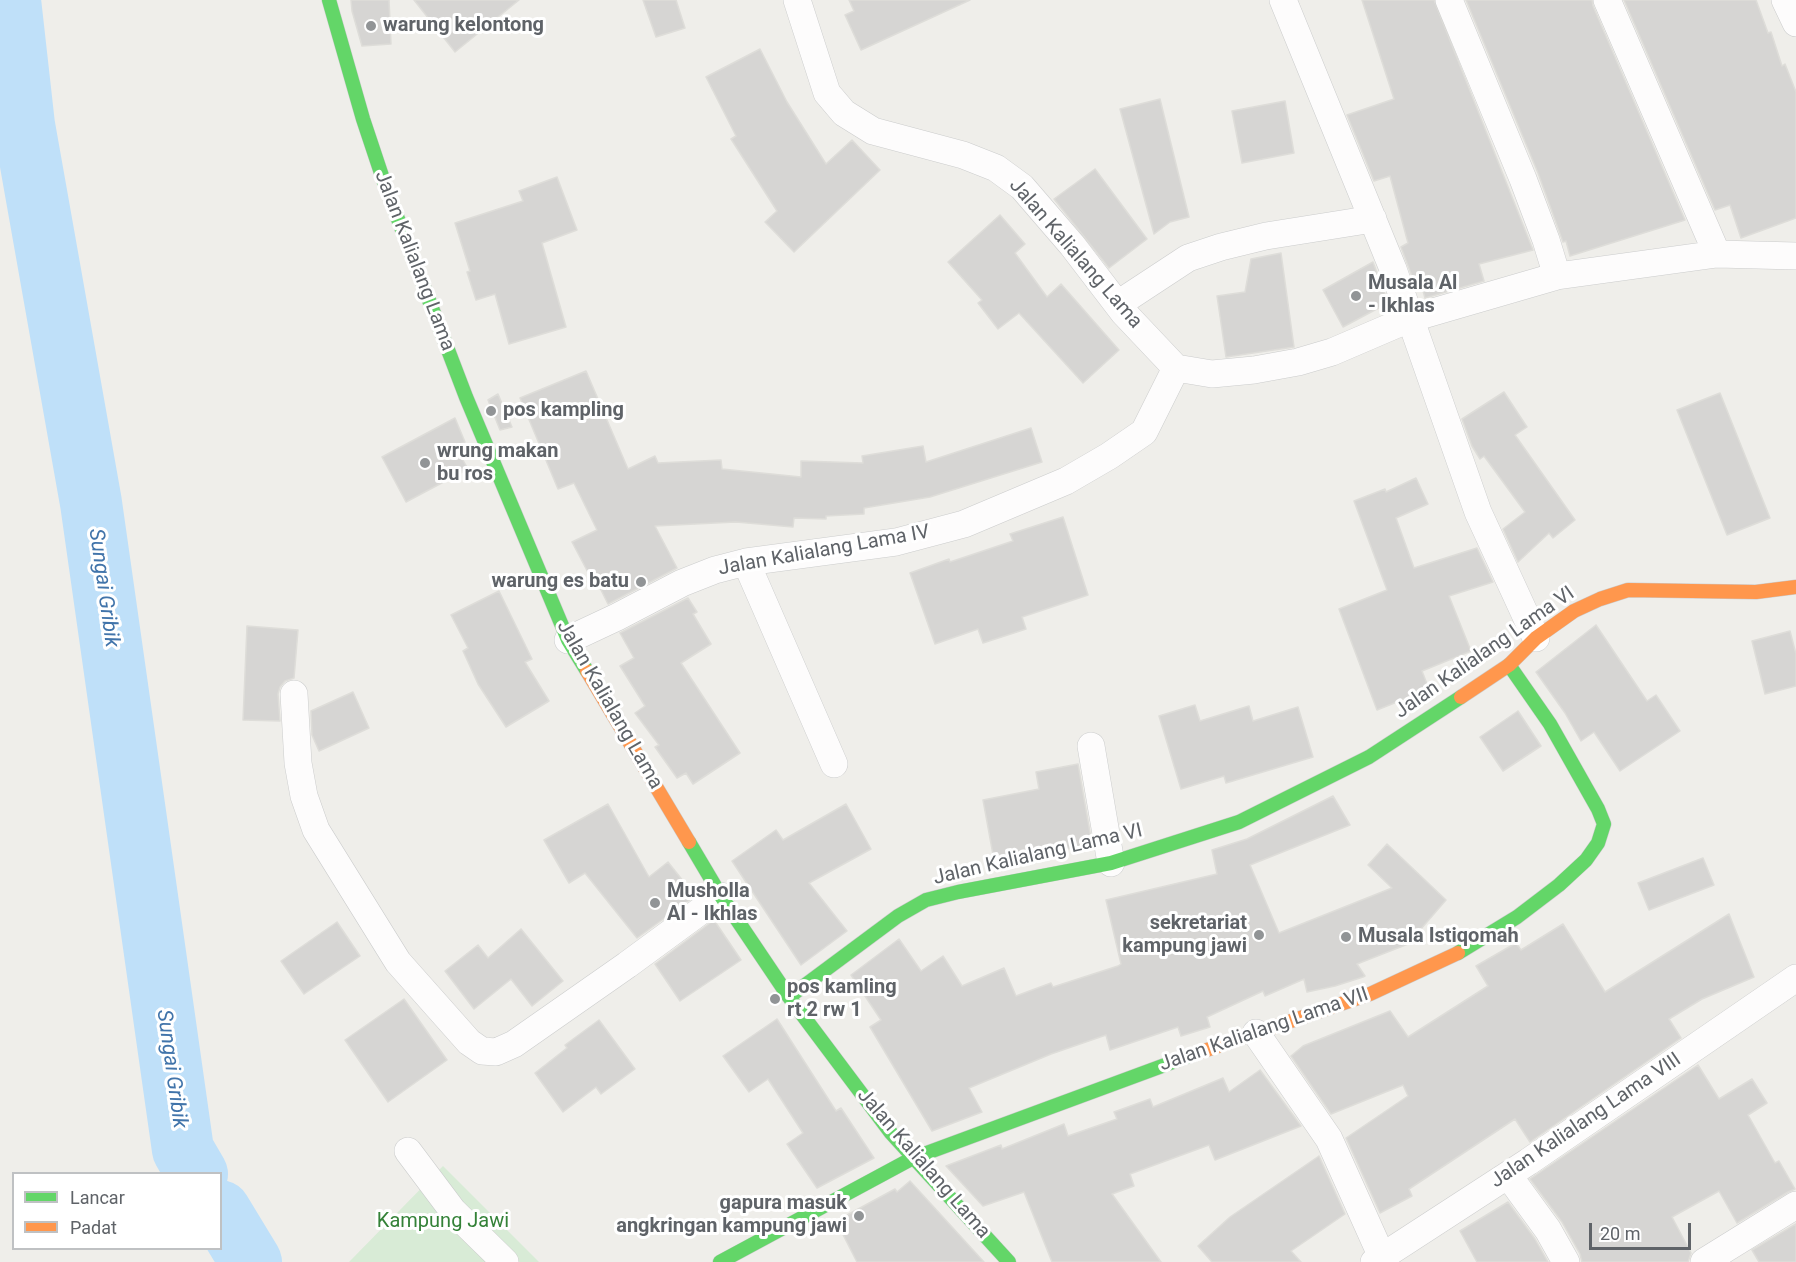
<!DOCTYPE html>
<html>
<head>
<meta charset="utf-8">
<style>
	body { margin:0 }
	#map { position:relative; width:1796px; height:1262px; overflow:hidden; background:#efeeea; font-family:Roboto,sans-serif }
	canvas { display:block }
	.legend { position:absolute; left:12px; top:1172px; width:210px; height:78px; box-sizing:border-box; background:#fff; border:2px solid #bfc1c3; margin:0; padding:8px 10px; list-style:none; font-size:18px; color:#5f6368 }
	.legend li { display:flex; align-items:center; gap:12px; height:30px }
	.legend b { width:30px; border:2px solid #bfc1c3 }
	.scale { position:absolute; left:1589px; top:1223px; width:102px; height:27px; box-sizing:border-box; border:3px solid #5f6368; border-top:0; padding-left:8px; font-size:18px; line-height:21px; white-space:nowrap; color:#5f6368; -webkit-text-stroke:4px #fff; paint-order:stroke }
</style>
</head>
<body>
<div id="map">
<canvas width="1796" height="1262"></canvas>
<ul class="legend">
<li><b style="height:8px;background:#63d668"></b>Lancar</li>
<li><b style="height:8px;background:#ff974d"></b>Padat</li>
</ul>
<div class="scale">20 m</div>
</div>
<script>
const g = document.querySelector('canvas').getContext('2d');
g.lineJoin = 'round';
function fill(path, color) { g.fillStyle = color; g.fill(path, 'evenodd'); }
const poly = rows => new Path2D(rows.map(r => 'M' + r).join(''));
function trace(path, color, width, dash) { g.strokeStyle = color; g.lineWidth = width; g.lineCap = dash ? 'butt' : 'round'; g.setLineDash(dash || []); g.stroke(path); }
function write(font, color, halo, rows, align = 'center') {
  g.font = font + ' Roboto,sans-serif'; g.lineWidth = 6; g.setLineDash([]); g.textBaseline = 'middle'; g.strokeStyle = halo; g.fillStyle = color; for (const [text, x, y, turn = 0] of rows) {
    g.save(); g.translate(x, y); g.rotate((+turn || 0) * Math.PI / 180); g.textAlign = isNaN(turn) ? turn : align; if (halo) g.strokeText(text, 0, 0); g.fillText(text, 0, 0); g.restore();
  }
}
fill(poly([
	[443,1166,539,1262,349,1262]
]), '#d8ebd6');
trace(poly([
	[10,0,24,125,91,503,183,1150,197,1174],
	[220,1211,251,1262]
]), '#bfe0f9', 62);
const building = poly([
	[351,0,389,0,391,44,362,46,352,11,351,0],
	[414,0,519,0,455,52,414,0],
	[643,0,676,0,685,28,656,37,643,0],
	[849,0,970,0,861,50,845,15,854,11,849,0],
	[1362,0,1434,0,1533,250,1479,264,1484,281,1425,298,1421,284,1416,287,1401,247,1408,243,1390,176,1374,181,1347,115,1394,99,1362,0],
	[1466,0,1592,0,1593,6,1685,220,1570,256,1566,241,1563,242,1538,173,1466,0],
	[1624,0,1756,0,1768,33,1771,32,1782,66,1785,64,1796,92,1796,218,1741,238,1730,205,1715,210,1624,0],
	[760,49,787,102,826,164,852,140,880,170,794,252,765,222,777,211,731,139,736,136,706,77,760,49],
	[1160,99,1189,217,1170,222,1154,234,1120,109,1160,99],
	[1285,101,1294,153,1242,163,1232,111,1285,101],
	[1095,169,1147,239,1109,268,1054,199,1095,169],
	[557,177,577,230,542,243,566,327,509,344,495,294,476,300,467,272,470,271,455,223,523,201,519,191,557,177],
	[1000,215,1025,244,1015,253,1047,297,1061,284,1119,350,1083,383,1019,313,998,329,978,303,982,300,948,262,1000,215],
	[1281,253,1294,347,1226,357,1217,296,1245,292,1251,259,1281,253],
	[1373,262,1388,303,1343,327,1323,290,1373,262],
	[586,371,628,469,655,456,658,463,721,460,722,469,801,477,801,461,863,463,862,456,923,446,926,462,1031,428,1042,462,930,497,864,508,864,514,826,516,826,519,794,518,793,527,736,522,655,526,677,568,608,604,595,578,592,580,572,542,597,530,574,483,558,489,520,398,586,371],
	[1504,392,1527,427,1515,435,1575,520,1553,538,1549,533,1518,562,1503,529,1525,512,1484,456,1480,459,1472,446,1462,419,1504,392],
	[1720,393,1770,518,1727,535,1677,410,1720,393],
	[498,394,512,427,500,430,488,400,498,394],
	[455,418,465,442,455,446,468,469,406,502,382,457,455,418],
	[1416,478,1428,504,1396,518,1414,568,1477,548,1493,582,1449,596,1471,651,1422,671,1429,689,1377,710,1339,609,1387,590,1354,501,1385,489,1386,492,1416,478],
	[1063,517,1088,595,1022,617,1026,629,983,643,978,629,935,644,910,573,949,559,950,562,1013,541,1010,534,1063,517],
	[499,591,532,659,525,662,549,701,506,727,478,684,463,651,468,648,451,615,499,591],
	[688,598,697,612,693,614,711,644,681,663,740,753,693,784,686,773,677,778,655,747,659,745,635,713,645,706,620,666,634,658,620,633,688,598],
	[1596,625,1647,701,1656,695,1680,731,1620,771,1594,732,1581,741,1565,713,1536,672,1596,625],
	[247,626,298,630,294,678,285,681,280,687,278,694,280,721,243,720,247,626],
	[1790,631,1796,654,1796,686,1765,694,1752,641,1790,631],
	[353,692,369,728,319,751,312,735,311,711,353,692],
	[1195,705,1200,721,1249,706,1253,721,1298,707,1313,757,1226,783,1224,776,1181,789,1159,716,1195,705],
	[1518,711,1541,746,1503,771,1480,737,1518,711],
	[1078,764,1092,844,1051,852,1050,849,994,860,983,800,1039,789,1036,772,1078,764],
	[1333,796,1350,825,1250,865,1279,933,1392,888,1368,865,1387,844,1446,900,1408,944,1357,964,1365,976,1363,977,1335,986,1307,992,1304,979,1265,996,1263,991,1207,1017,1210,1027,1181,1036,1178,1027,1110,1050,1106,1035,1051,1054,969,1088,982,1112,932,1131,870,1027,881,1020,851,975,899,939,921,971,943,956,962,986,1004,968,1016,996,1051,983,1053,987,1118,966,1121,964,1106,900,1217,874,1212,850,1247,839,1333,796],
	[608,804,649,877,668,862,695,896,637,938,585,873,569,883,544,840,608,804],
	[846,804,871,849,809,883,847,931,801,965,732,861,776,830,783,840,846,804],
	[1703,858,1714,885,1649,910,1638,883,1703,858],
	[1729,914,1754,977,1702,999,1669,1019,1681,1038,1530,1142,1515,1119,1409,1189,1412,1196,1380,1213,1346,1138,1408,1096,1403,1085,1331,1114,1291,1056,1303,1046,1390,1011,1408,1037,1488,986,1476,966,1516,943,1521,950,1563,924,1605,992,1729,914],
	[714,920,741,960,680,1001,655,964,714,920],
	[337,922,360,956,304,994,281,961,337,922],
	[521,929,563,981,532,1006,511,979,474,1009,445,971,478,945,488,958,521,929],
	[404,999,447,1060,388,1102,345,1040,404,999],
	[777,1019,836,1111,841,1108,874,1158,817,1188,787,1144,803,1133,768,1079,749,1092,723,1056,777,1019],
	[599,1020,635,1069,601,1094,596,1087,563,1112,535,1073,567,1048,565,1045,599,1020],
	[1698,1065,1719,1099,1752,1079,1767,1103,1748,1115,1775,1163,1779,1161,1795,1189,1788,1192,1737,1223,1719,1191,1672,1217,1691,1253,1688,1262,1582,1262,1580,1254,1562,1222,1530,1179,1698,1065],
	[1260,1070,1301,1126,1215,1160,1209,1145,1130,1174,1134,1186,1112,1194,1161,1262,1052,1262,1024,1192,983,1206,946,1166,1001,1145,1002,1149,1064,1124,1068,1136,1117,1119,1114,1112,1150,1099,1153,1107,1223,1078,1229,1092,1260,1070],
	[1319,1156,1345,1214,1291,1251,1301,1262,1212,1262,1198,1246,1230,1217,1319,1156],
	[910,1181,984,1262,857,1262,836,1221,895,1189,897,1192,910,1181],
	[1508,1202,1535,1239,1548,1262,1477,1262,1460,1231,1508,1202],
	[1796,1224,1796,1262,1759,1262,1752,1250,1796,1224]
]);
fill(building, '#d6d5d3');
trace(building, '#deddd9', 1.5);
const street = poly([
	[797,0,827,93,844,113,873,131,963,155,996,168,1022,187,1072,245,1124,313,1176,368],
	[1283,0,1393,269,1478,512,1536,638],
	[1449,0,1523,179,1546,240,1557,276],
	[1607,0,1717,254],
	[1785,0,1796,23],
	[1118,304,1188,258,1221,247,1266,236,1373,219],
	[1176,368,1212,374,1254,370,1298,362,1332,352,1409,319,1557,276,1717,254,1796,256],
	[746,562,834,764],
	[568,640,617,617,682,583,715,570,746,562,896,542,964,524,1066,481,1109,456,1144,432,1176,368],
	[294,694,298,763,304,796,316,830,398,962,469,1042,482,1051,496,1052,514,1044,627,965,721,896],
	[1091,746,1111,863],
	[1256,1033,1329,1139,1382,1257],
	[408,1151,453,1211,505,1262],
	[1508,1175,1548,1230,1566,1262],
	[1374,1262,1528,1162,1796,978],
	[1704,1262,1796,1205]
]);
const fast = poly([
	[329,0,363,119,385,185,466,397,568,640,587,671],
	[689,842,721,896,789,997,891,1133,1009,1262],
	[1458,953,1517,917,1559,885,1586,860,1598,843,1604,824,1598,809,1550,724,1509,665],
	[789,997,898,916,926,900,958,892,1111,863,1239,822,1369,757,1461,697],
	[720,1262,913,1158,1192,1055]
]);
const slow = poly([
	[587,671,689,842],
	[1461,697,1509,665,1536,638,1574,611,1600,599,1628,590,1756,592,1796,587],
	[1192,1055,1370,994,1458,953]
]);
trace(street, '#cbcccc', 28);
trace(fast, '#cacacb', 15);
trace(slow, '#cacacb', 15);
trace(street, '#fdfcfc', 27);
trace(fast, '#63d668', 14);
trace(slow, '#ff974d', 14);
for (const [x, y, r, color] of [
	[371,26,6,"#919496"],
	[1356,296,6,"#919496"],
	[491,411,6,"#919496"],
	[425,463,6,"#919496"],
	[641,582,6,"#919496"],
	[655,903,6,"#919496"],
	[1259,935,6,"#919496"],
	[1346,937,6,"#919496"],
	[775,999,6,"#919496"],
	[859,1216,6,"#919496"]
]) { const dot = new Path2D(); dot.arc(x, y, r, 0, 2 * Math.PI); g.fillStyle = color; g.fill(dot); trace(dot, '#fff', 2); }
write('bold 20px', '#5f6368', '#fff', [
	["warung kelontong",383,26],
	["Musala Al",1368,284],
	["- Ikhlas",1368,307],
	["pos kampling",503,411],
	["wrung makan",437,452],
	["bu ros",437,475],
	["warung es batu",629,582,"right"],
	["Musholla",667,892],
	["Al - Ikhlas",667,915],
	["sekretariat",1247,924,"right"],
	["kampung jawi",1247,947,"right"],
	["Musala Istiqomah",1358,937],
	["pos kamling",787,988],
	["rt 2 rw 1",787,1011],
	["gapura masuk",847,1204,"right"],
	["angkringan kampung jawi",847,1227,"right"]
], 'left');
write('20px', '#5f6368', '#fff', [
	["Jalan Kalialang Lama",1075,254,49],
	["Jalan Kalialang Lama",414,261,69],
	["Jalan Kalialang Lama IV",824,551,-10],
	["Jalan Kalialang Lama VI",1485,653,-35],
	["Jalan Kalialang Lama",609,705,60],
	["Jalan Kalialang Lama VI",1038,855,-13],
	["Jalan Kalialang Lama VII",1264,1030,-19],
	["Jalan Kalialang Lama VIII",1586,1121,-34],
	["Jalan Kalialang Lama",923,1164,49]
]);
write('20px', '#348238', '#fff', [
	["Kampung Jawi",443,1222]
]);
write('italic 21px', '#4174aa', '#fff', [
	["Sungai Gribik",103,588,82],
	["Sungai Gribik",171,1069,82]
]);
</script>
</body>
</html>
